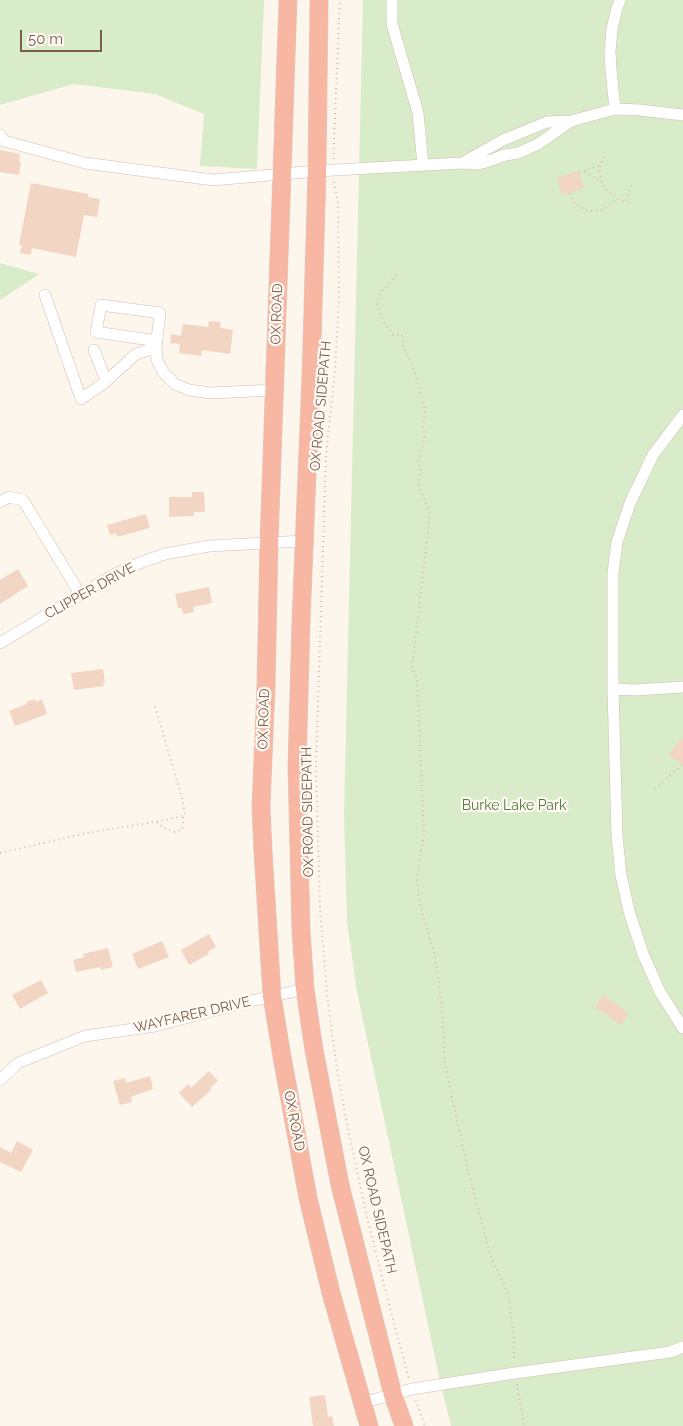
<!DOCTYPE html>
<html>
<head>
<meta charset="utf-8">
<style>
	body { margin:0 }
	#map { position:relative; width:683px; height:1426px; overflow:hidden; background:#fdf6ec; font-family:Raleway,sans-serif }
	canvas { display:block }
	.scale { position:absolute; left:20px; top:30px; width:82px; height:22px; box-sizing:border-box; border:2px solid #7a5c4d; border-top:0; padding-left:6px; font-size:15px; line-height:18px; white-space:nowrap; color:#7a5c4d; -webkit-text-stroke:4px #fffaf3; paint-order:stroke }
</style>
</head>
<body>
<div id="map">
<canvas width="683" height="1426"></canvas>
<div class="scale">50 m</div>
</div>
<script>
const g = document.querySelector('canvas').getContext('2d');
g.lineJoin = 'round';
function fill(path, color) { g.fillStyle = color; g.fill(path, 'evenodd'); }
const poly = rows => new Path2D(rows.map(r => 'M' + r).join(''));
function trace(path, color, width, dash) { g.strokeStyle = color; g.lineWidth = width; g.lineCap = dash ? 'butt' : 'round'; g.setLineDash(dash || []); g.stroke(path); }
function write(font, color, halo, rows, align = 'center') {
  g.font = font + ' Raleway,sans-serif'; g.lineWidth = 4.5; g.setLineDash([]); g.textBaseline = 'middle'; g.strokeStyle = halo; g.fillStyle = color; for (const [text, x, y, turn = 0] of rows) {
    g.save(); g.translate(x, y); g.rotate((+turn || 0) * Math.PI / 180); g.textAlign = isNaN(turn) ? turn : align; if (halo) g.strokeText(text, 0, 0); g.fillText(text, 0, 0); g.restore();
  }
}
fill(poly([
	[0,0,264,0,257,169,200,166,204,114,155,94,74,84,0,105],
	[363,0,683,0,683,1426,451,1426,440,1381,357,992,347,922,344,815],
	[0,263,39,274,0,300]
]), '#d8ecc9');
fill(poly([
	[0,150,20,154,19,162,21,162,19,175,0,172],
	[578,171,584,188,562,195,557,178],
	[31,183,88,194,88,197,100,199,97,217,84,215,76,257,32,248,31,255,20,253,22,245,19,245],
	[209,321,221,322,220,328,233,330,230,354,202,350,201,356,179,353,180,344,170,343,171,334,181,336,183,324,208,327],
	[192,492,204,492,205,512,194,512,194,516,169,517,169,497,192,497],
	[146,514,150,528,117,537,116,533,110,535,107,525],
	[18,569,28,586,0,604,0,580],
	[209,587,212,603,193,607,194,612,183,614,182,608,178,608,175,594],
	[103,669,105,682,103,682,104,686,74,690,71,673],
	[35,699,36,702,42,699,47,714,15,726,9,711,27,704,26,702],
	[683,737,683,765,669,754],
	[209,934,216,947,208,952,209,954,189,965,181,950],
	[162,941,169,957,138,969,132,954],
	[108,948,113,967,101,970,100,967,76,972,73,960,84,957,83,954],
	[41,980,48,993,20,1009,12,995],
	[603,995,629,1013,621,1025,595,1007],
	[209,1071,218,1081,210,1088,211,1090,192,1107,179,1093,188,1084,191,1088],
	[150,1076,153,1089,131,1097,132,1102,120,1105,113,1081,125,1078,126,1083],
	[17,1141,33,1150,21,1172,0,1162,0,1147,11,1153],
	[325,1395,328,1417,332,1416,334,1426,313,1426,309,1397]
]), '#f3d5c3');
const minor = poly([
	[392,0,392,24,418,113,423,165],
	[615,109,611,70,610,52,612,29,617,8,620,0],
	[0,135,4,141,85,163,213,180,317,171,462,163,478,164,486,162,505,155,518,153,538,144,571,121],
	[464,162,503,140,547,122,571,121,615,109,640,110,683,115],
	[45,295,81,399,104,383,136,354,156,348],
	[157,341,96,332,101,305,160,313,156,348,157,360,163,372,175,384,189,390,211,393,274,390],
	[94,350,106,381],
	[0,502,9,497,23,500,80,594],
	[0,643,115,574,142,562,165,554,209,546,304,541],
	[683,687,635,690,613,689,617,836,621,875,629,911,643,954,660,992,683,1028],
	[613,689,613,573,617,542,630,503,653,455,683,415],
	[0,1080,18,1063,85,1036,155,1026,251,1001,305,989],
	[362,1403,412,1389,515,1373,670,1352,683,1347]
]);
const highway = poly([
	[288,0,269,543,266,686,261,807,263,851,272,996,282,1057,308,1198,331,1293,369,1426],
	[319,0,317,171,311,377,301,621,297,766,301,931,305,989,314,1050,340,1185,393,1395,404,1426]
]);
trace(minor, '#d1beb0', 12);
trace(highway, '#dad1cd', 19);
trace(poly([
	[604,157,600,165,600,174,602,183,607,190,619,200,626,202,631,184],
	[334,159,334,139,340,0],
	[585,171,602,183],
	[579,173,600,165],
	[334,182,338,203,339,297,335,372,326,455,316,765,320,908,327,994,337,1069,346,1119,367,1218,390,1308,409,1379],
	[570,193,572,199,576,205,587,211,597,211,604,209,617,199],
	[396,275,381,292,377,304,383,321,393,335,402,335,405,351,413,367,425,410,423,427,425,438,418,460,421,469,418,482,430,516,412,667,417,679,424,835,419,862,417,879,420,905,435,956,442,1008,445,1064,468,1170,490,1254,508,1293,514,1339,514,1362],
	[655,789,683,764],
	[157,822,164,828,175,832,182,830,183,825,183,816],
	[0,853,87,833,160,821,183,816,185,814,182,798,154,703],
	[517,1384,524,1426],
	[416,1400,425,1426]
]), '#d9b8a5', 2, [1, 4]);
trace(minor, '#fff', 11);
trace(highway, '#f7b7a3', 18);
write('14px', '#7a5c4d', '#fffaf3', [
	["OX ROAD",277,314,-88],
	["OX ROAD SIDEPATH",321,406,-85],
	["CLIPPER DRIVE",90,591,-29],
	["OX ROAD",264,719,-88],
	["OX ROAD SIDEPATH",308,812,-91],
	["WAYFARER DRIVE",192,1015,-13],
	["OX ROAD",294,1121,79],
	["OX ROAD SIDEPATH",377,1210,77]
]);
write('14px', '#537a41', '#fffaf3', [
	["Burke Lake Park",514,806]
]);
</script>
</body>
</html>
